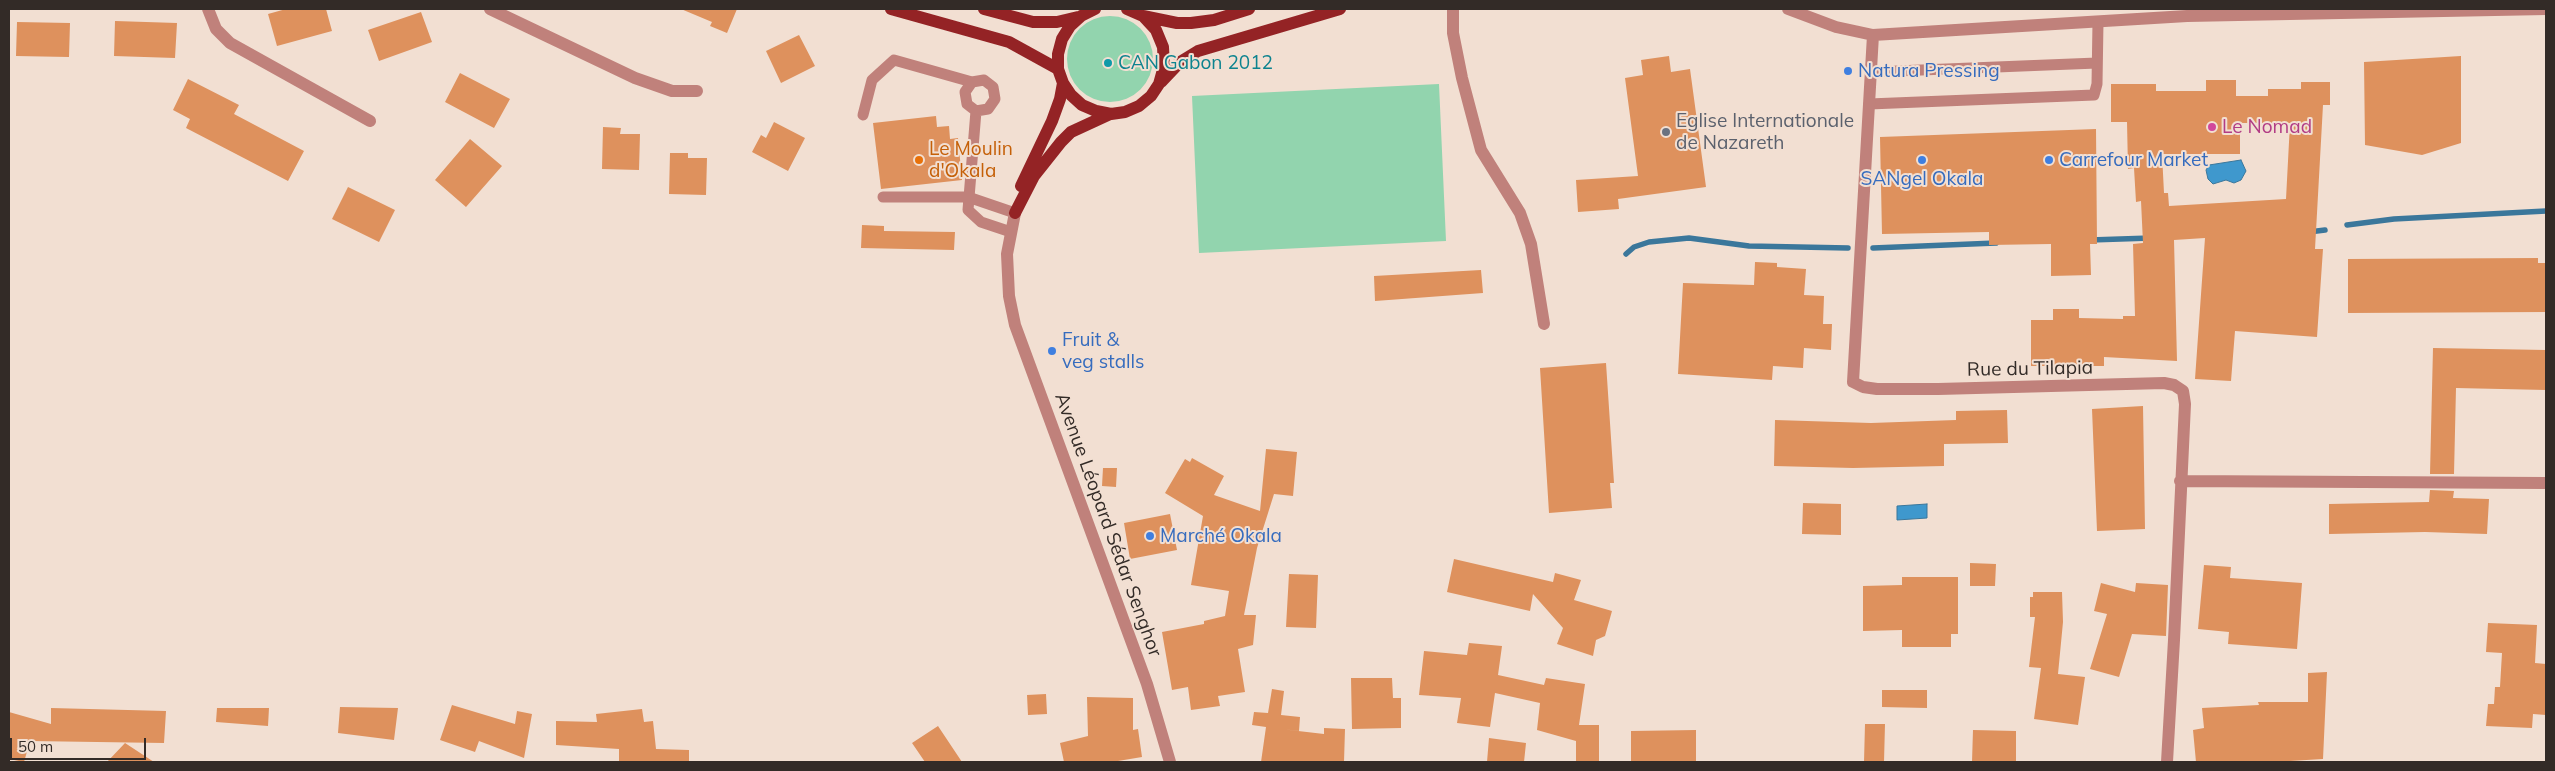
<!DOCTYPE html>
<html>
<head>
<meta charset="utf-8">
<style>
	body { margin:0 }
	#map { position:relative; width:2555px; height:771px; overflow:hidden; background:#f2dfd2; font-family:Mulish,sans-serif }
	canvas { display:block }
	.frame { position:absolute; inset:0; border:10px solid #332b27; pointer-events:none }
	.scale { position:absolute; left:10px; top:738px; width:136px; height:22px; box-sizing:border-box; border:2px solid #332b27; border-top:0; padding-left:6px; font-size:15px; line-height:18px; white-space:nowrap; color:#332b27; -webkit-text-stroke:4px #f2dfd2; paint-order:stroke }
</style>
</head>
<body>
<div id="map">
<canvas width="2555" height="771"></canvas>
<div class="frame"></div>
<div class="scale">50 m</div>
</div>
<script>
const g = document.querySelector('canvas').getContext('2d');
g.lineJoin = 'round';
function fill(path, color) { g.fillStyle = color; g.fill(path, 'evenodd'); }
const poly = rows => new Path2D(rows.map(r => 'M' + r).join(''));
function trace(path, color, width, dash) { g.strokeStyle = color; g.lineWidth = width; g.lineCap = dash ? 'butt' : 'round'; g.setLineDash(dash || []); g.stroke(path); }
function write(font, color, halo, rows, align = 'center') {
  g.font = font + ' Mulish,sans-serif'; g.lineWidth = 4; g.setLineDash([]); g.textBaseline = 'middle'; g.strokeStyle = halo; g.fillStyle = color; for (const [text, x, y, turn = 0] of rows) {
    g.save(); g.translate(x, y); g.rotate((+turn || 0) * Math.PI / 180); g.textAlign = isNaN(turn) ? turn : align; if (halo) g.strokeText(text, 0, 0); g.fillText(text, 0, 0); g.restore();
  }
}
fill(poly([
	'1067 59a43 43 0 1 1 86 0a43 43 0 1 1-86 0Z',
	[1439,84,1446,241,1199,253,1192,96]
]), '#92d4ae');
const water = poly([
	[2241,160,2246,171,2241,180,2234,183,2226,180,2213,184,2208,179,2206,170,2209,165,2241,160],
	[1927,504,1927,518,1897,520,1897,506,1927,504]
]);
fill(water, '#3f98cd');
trace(water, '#3b779b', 1);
trace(poly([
	[2347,225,2394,219,2546,211],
	[2309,232,2325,230],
	[2090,240,2151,238],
	[1873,248,1996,243],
	[1626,254,1634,247,1649,242,1689,238,1749,246,1848,248]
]), '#3b779b', 5.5);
fill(poly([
	[286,9,326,9,332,31,277,46,268,14],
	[681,9,737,9,727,33,710,26,712,22],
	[421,12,432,42,379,61,368,30],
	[115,21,177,23,175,58,114,56],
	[17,22,70,23,69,57,16,56],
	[799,35,815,66,781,83,766,51],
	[1669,56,1671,72,1690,69,1706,187,1618,199,1619,209,1578,212,1576,180,1638,176,1625,78,1643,75,1641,60],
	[2461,56,2461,143,2422,155,2365,145,2364,62],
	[460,73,510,99,494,128,445,102],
	[188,79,239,105,234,114,304,151,288,181,186,128,190,119,173,110],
	[2206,80,2236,80,2236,96,2268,96,2268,89,2301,89,2301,82,2330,82,2330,105,2323,105,2315,249,2323,249,2317,337,2235,331,2231,381,2195,379,2205,238,2174,240,2177,361,2104,357,2104,366,2031,366,2031,320,2053,320,2053,309,2079,309,2079,318,2123,319,2123,316,2135,316,2133,244,2143,243,2141,201,2136,202,2134,168,2128,169,2127,122,2111,122,2111,84,2156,84,2156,91,2206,91],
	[2240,123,2290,123,2286,199,2169,206,2168,193,2164,193,2162,154,2240,154],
	[936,116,937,127,949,126,950,139,958,138,962,180,881,189,873,123],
	[774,122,805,138,788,171,752,152,761,135,766,138],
	[603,127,621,128,620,134,640,134,639,170,602,169],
	[2096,129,2097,244,2090,244,2091,275,2051,276,2051,244,1989,245,1989,232,1882,234,1880,137],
	[470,139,502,166,466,207,435,180],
	[670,153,688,153,688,158,707,158,706,195,669,194],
	[348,187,395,210,379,242,332,219],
	[862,225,884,226,884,231,955,232,954,250,861,248],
	[2538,258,2538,263,2546,263,2546,312,2348,313,2348,259],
	[1755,262,1777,263,1777,267,1806,269,1804,295,1824,296,1823,324,1832,324,1831,350,1804,348,1803,368,1773,366,1772,380,1678,374,1683,283,1754,285],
	[1481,270,1483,293,1375,301,1374,276],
	[2433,348,2546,350,2546,390,2456,388,2454,474,2430,474],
	[1606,363,1614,483,1610,483,1612,508,1549,513,1540,368],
	[2143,406,2145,529,2097,531,2092,409],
	[2007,410,2008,443,1944,444,1944,466,1853,468,1774,466,1775,420,1871,423,1956,420,1956,411],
	[1266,449,1297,452,1293,496,1274,494,1257,548,1244,615,1256,615,1253,645,1238,649,1245,692,1218,696,1220,706,1191,710,1188,687,1172,690,1162,632,1204,624,1204,621,1225,616,1229,591,1191,585,1203,516,1165,493,1185,459,1190,462,1192,458,1224,476,1214,495,1260,511],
	[1103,468,1117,468,1116,487,1102,486],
	[2430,490,2454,491,2453,498,2489,499,2487,534,2425,532,2329,534,2329,504,2429,502],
	[1803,503,1841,504,1841,535,1802,534],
	[1170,514,1177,550,1130,559,1124,523],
	[1454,559,1553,582,1555,573,1581,580,1574,600,1612,611,1605,636,1596,640,1593,656,1557,644,1563,628,1533,594,1530,611,1447,592],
	[1970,563,1996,564,1995,586,1970,586],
	[2204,565,2231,567,2230,578,2302,583,2297,649,2228,644,2229,632,2198,629],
	[1289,574,1318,575,1316,628,1286,627],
	[1902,577,1958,577,1958,634,1951,634,1951,647,1902,647,1902,630,1863,631,1863,586,1902,585],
	[2101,583,2135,592,2136,583,2168,585,2166,636,2132,634,2119,677,2090,669,2107,614,2094,611],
	[2033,592,2062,592,2063,622,2058,674,2085,677,2078,725,2034,719,2041,668,2029,667,2035,617,2030,617,2030,597,2033,597],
	[2488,623,2537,625,2535,663,2546,664,2546,715,2533,714,2532,728,2486,726,2488,704,2494,704,2495,687,2500,687,2502,653,2486,652],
	[1469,643,1502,646,1498,675,1544,685,1546,678,1585,684,1579,725,1599,725,1599,762,1576,762,1576,741,1537,730,1540,703,1495,693,1490,727,1457,723,1461,698,1419,695,1424,651,1467,655],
	[2327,672,2323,759,2274,762,2196,762,2193,730,2204,728,2202,708,2259,705,2258,702,2308,702,2308,673],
	[1351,678,1392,678,1393,698,1401,698,1401,728,1352,729],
	[1272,689,1284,691,1281,715,1300,717,1299,731,1281,729,1324,734,1324,728,1345,729,1344,762,1261,762,1266,727,1252,725,1254,712,1268,713],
	[1882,690,1927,690,1927,708,1882,707],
	[1046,694,1047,714,1028,715,1027,695],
	[1087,697,1133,698,1133,730,1138,729,1142,757,1112,762,1064,762,1060,743,1088,736],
	[452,705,515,724,517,711,532,714,524,758,479,741,475,752,440,740],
	[340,707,398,708,394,740,338,733],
	[51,708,166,711,164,743,30,741,24,762,9,759,9,712,51,724],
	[217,708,269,708,268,726,216,722],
	[642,709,644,722,653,721,656,749,689,750,689,762,619,762,619,749,556,745,556,721,597,722,596,714],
	[1865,724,1885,724,1884,762,1864,762],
	[938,726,962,762,925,762,912,743],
	[1696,730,1696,762,1631,762,1631,731],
	[1973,730,2016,731,2016,762,1972,762],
	[1489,738,1526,743,1524,762,1487,762],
	[125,743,154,762,107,762]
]), '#de915d');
trace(poly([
	[1871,72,2097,63],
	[1869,104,2094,95,2097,84,2098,22],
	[976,111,968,210,981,222,1011,232],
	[863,115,872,80,894,60,972,82,984,80,993,87,995,99,988,109,976,111,967,104,965,92,972,82],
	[883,197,968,197,1015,213]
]), '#c0817b', 11);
trace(poly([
	[208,9,216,29,230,43,370,121],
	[490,9,635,78,672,91,697,91],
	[1453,9,1453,33,1462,78,1481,150,1520,213,1531,244,1544,324],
	[1788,9,1836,27,1873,35,2187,16,2546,9],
	[1873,35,1853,382,1863,387,1877,389,1938,389,2164,383,2174,385,2183,391,2185,404,2174,640,2167,762],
	[2180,481,2546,483]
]), '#c0817b', 12);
trace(poly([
	[1015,213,1007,254,1009,296,1015,325,1147,684,1170,762]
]), '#c0817b', 12);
trace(poly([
	[891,9,1009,42,1058,69],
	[984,9,1033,22,1057,22,1078,17],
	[1095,9,1081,16,1070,26,1062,39,1058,54,1058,69,1063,83,1071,95,1082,105,1096,111,1111,114,1125,112,1139,106,1151,96,1159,84,1164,66,1163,47,1156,30,1143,16,1127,9],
	[1143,16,1177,23,1191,23,1214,20,1249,9],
	[1161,82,1180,62,1198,51,1340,9],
	[1021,186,1052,121,1060,99,1063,83],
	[1015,213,1034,176,1061,142,1071,132,1110,114]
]), '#942325', 12);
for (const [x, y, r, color] of [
	[1108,63,5,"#0f9aa8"],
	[1848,71,5,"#3f7fe0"],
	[2212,127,5,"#d1479c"],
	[1666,132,5,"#6b7280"],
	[919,160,5,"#e8710a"],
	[1922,160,5,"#3f7fe0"],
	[2049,160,5,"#3f7fe0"],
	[1052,351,5,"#3f7fe0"],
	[1150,536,5,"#3f7fe0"]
]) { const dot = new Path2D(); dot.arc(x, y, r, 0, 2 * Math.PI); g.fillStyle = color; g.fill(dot); trace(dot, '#f2dfd2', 2); }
write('19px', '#0d838f', '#f2dfd2', [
	["CAN Gabon 2012",1118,63]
], 'left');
write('19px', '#366cbe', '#f2dfd2', [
	["Natura Pressing",1858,71],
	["Carrefour Market",2059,160],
	["SANgel Okala",1922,179,"center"],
	["Fruit &",1062,340],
	["veg stalls",1062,362],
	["Marché Okala",1160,536]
], 'left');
write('19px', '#5b616d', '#f2dfd2', [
	["Eglise Internationale",1676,121],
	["de Nazareth",1676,143]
], 'left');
write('19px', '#b23c85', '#f2dfd2', [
	["Le Nomad",2222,127]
], 'left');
write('19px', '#c56008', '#f2dfd2', [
	["Le Moulin",929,149],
	["d'Okala",929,171]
], 'left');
write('19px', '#332b27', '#f2dfd2', [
	["Rue du Tilapia",2030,369,-1],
	["Avenue Léopard Sédar Senghor",1108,525,70]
]);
</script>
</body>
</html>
